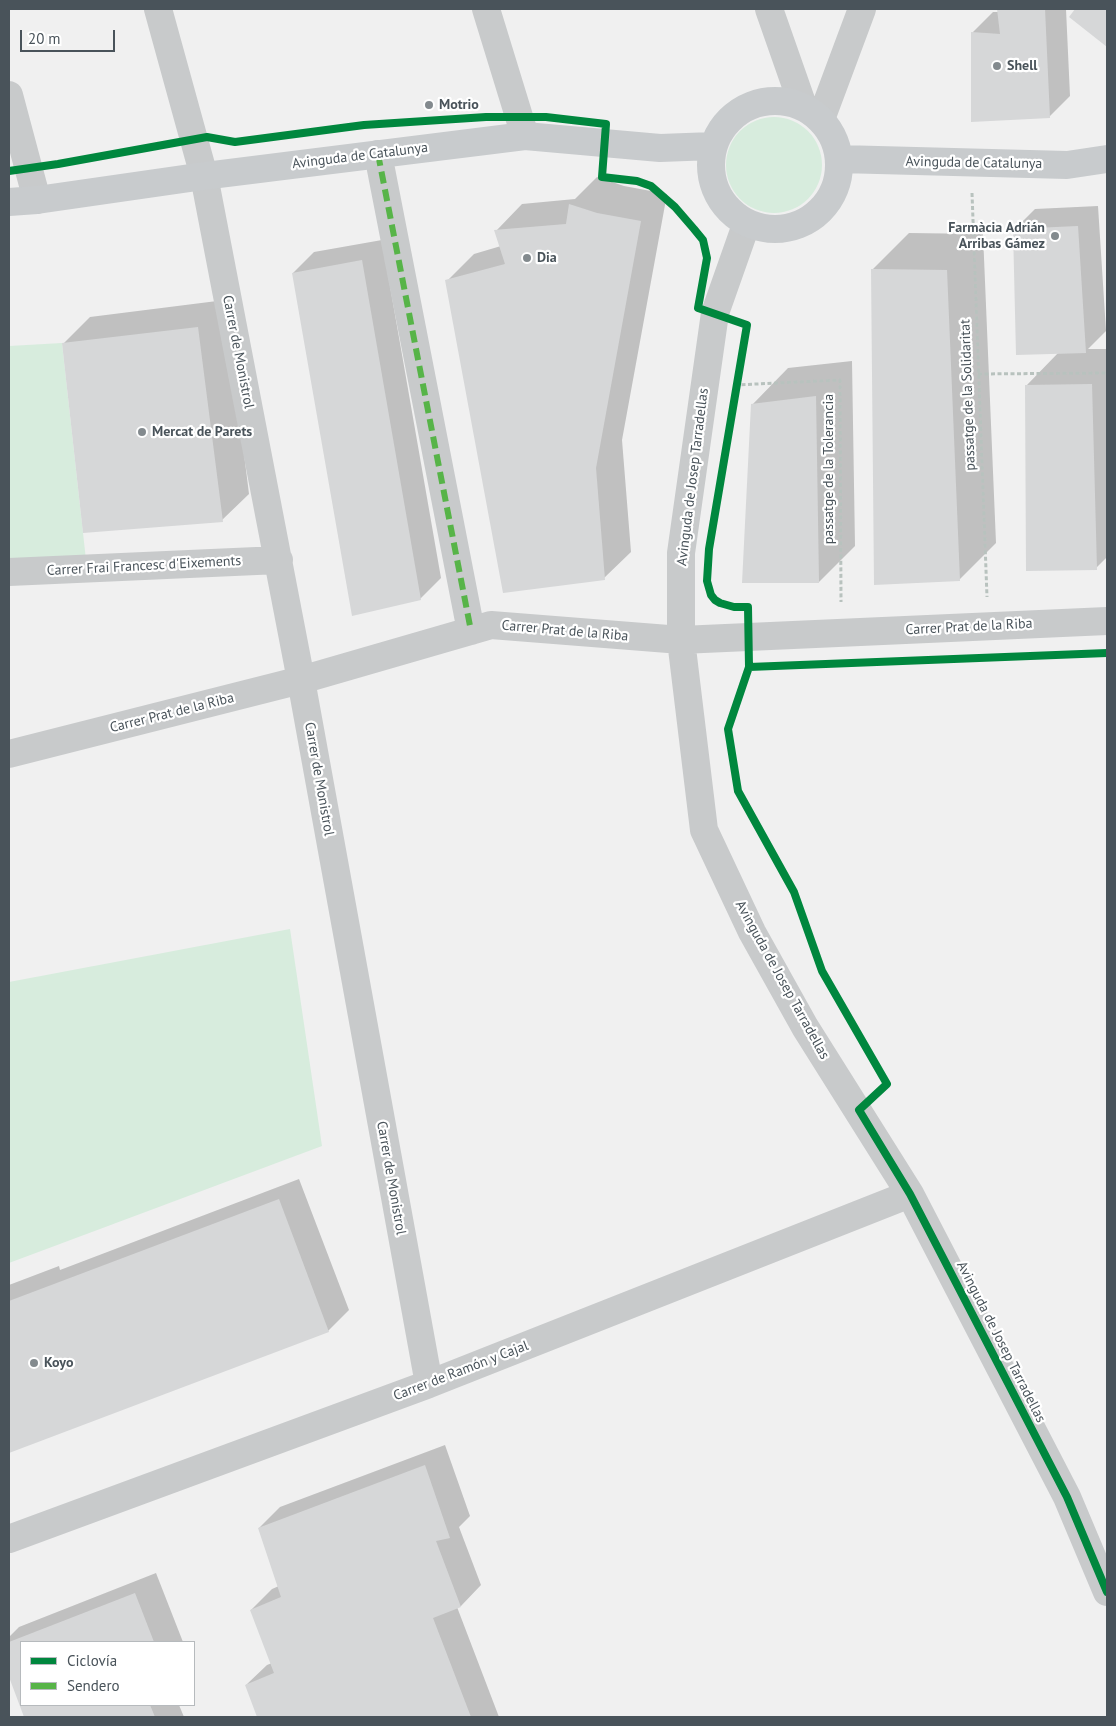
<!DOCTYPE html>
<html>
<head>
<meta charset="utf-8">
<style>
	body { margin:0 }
	#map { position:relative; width:1116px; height:1726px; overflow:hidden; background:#f0f0f0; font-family:"PT Sans",sans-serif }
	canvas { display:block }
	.frame { position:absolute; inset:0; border:10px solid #49535a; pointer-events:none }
	.legend { position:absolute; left:20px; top:1641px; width:175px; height:65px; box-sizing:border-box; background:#fff; border:1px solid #b6babd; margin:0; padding:6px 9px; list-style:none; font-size:15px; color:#49535a }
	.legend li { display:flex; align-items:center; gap:10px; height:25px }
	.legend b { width:25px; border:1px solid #b6babd }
	.scale { position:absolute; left:20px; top:30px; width:95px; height:22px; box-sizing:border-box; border:2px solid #49535a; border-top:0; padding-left:6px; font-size:15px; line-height:18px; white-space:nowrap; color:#49535a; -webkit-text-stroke:4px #fff; paint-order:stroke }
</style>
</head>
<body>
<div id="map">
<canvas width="1116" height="1726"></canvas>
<div class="frame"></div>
<ul class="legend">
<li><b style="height:6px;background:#00873e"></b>Ciclovía</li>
<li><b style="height:6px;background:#57b448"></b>Sendero</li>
</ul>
<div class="scale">20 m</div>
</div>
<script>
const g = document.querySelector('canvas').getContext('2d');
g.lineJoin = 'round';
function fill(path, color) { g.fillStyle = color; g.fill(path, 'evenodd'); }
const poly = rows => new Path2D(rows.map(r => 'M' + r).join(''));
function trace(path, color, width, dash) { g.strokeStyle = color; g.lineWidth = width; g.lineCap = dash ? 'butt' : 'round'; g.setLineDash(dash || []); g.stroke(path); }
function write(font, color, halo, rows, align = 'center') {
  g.font = font + ' "PT Sans",sans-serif'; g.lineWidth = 4.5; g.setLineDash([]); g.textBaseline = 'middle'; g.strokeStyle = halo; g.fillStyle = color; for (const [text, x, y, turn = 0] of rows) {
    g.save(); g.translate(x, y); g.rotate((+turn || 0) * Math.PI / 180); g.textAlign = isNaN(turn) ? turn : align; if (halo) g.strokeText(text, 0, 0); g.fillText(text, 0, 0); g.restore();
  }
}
fill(poly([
	'726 165a48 48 0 1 1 96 0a48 48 0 1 1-96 0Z',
	[62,343,87,569,9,572,9,346],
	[290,929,322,1146,9,1263,9,982]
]), '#d7ecdd');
fill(poly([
	[998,9,1066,9,1070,96,1049,117,972,33,993,12,999,12],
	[1076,9,1107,9,1107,45,1070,17],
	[597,177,624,186,667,194,622,440,631,552,604,578,447,281,474,254,501,246,496,231,522,204,575,199],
	[1098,206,1106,331,1088,349,1107,349,1107,557,1096,568,1026,386,1059,352,1014,230,1035,209],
	[909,233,983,234,996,543,959,580,872,270],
	[382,240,441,578,420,599,293,273,314,252],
	[225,300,249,494,222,520,63,344,90,317],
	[852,361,855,546,819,582,752,405,788,368],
	[299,1179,349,1310,328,1331,9,1452,9,1285,59,1266,60,1270],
	[445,1445,470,1516,459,1527,481,1585,461,1606,457,1607,499,1717,258,1717,246,1685,267,1665,272,1663,251,1610,272,1589,279,1586,259,1528,280,1507],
	[156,1573,183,1642,21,1642,21,1705,179,1705,184,1717,26,1717,9,1674,9,1637,19,1627]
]), '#0003');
fill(poly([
	[997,9,1045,9,1050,118,971,122,971,32,1000,34],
	[1075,9,1107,9,1107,47,1069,17],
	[569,204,597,213,641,221,596,468,605,580,503,593,445,280,505,264,494,230,566,224],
	[1078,226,1086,353,1016,355,1013,229],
	[362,260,421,600,352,616,292,273],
	[871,269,947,270,960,581,874,585],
	[198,327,223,522,83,533,62,343],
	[1092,384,1097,570,1026,571,1025,385],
	[816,396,819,583,742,583,751,404],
	[279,1199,329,1332,9,1453,9,1301],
	[425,1465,450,1538,436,1541,461,1607,433,1618,471,1717,257,1717,245,1685,274,1673,250,1610,281,1597,258,1528],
	[135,1593,154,1642,21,1642,21,1705,150,1705,155,1717,24,1717,9,1677,9,1642]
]), '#d6d7d8');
trace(poly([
	[972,193,987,597],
	[978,374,1107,373],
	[735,385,840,380,841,602]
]), '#b8c2be', 3, [4, 2.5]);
trace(poly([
	[158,9,204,176,301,680,429,1384],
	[486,9,525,136],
	[769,9,803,106],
	[9,95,37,200],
	[821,119,862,9],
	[378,154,471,631],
	[746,225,715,313,681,553,681,640,704,830,752,932,805,1027,910,1194,1067,1497,1107,1592],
	[9,572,279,560],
	[9,754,301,680,491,625,681,640,1107,621],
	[9,1539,429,1384,910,1194]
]), '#c8cacb', 28);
trace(poly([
	'711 165a64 64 0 1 1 128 0a64 64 0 1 1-128 0Z',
	[840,159,1067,165,1107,159],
	[9,202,37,200,204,176,525,136,660,148,713,146]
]), '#c8cbcd', 28);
trace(poly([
	[378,154,471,631]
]), '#57b448', 6, [12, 6]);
trace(poly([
	[9,171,58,164,207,137,235,142,364,125,486,117,546,117,606,124,602,177,637,181,651,186,675,207,694,229,703,240,707,258,698,308,747,325,709,549,707,581,711,595,715,600,720,603,734,607,748,607,749,667,728,729,738,791,794,892,822,971,887,1084,859,1110,910,1194,1067,1497,1107,1592],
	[749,667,1107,653]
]), '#00873e', 8);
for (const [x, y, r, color] of [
	[997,66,5,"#838a8e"],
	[429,105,5,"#838a8e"],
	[1055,236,5,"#838a8e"],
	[527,258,5,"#838a8e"],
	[142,432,5,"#838a8e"],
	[34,1363,5,"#838a8e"]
]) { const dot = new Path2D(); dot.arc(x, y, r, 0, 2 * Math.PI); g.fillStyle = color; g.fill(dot); trace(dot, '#fff', 2); }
write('bold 14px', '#49535a', '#fff', [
	["Shell",1007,66],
	["Motrio",439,105],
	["Farmàcia Adrián",1045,228,"right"],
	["Arribas Gámez",1045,244,"right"],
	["Dia",537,258],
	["Mercat de Parets",152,432],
	["Koyo",44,1363]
], 'left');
write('14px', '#49535a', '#fff', [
	["Avinguda de Catalunya",360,156,-7],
	["Avinguda de Catalunya",974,163,1],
	["Carrer de Monistrol",238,352,79],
	["passatge de la Solidaritat",968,395,-92],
	["passatge de la Tolerancia",829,469,-90],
	["Avinguda de Josep Tarradellas",693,477,-83],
	["Carrer Frai Francesc d'Eixements",144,566,-3],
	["Carrer Prat de la Riba",969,627,-3],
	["Carrer Prat de la Riba",565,631,5],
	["Carrer Prat de la Riba",172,713,-14],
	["Carrer de Monistrol",319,779,80],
	["Avinguda de Josep Tarradellas",782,980,61],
	["Carrer de Monistrol",391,1178,80],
	["Avinguda de Josep Tarradellas",1001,1342,63],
	["Carrer de Ramón y Cajal",461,1371,-21]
]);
</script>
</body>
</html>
